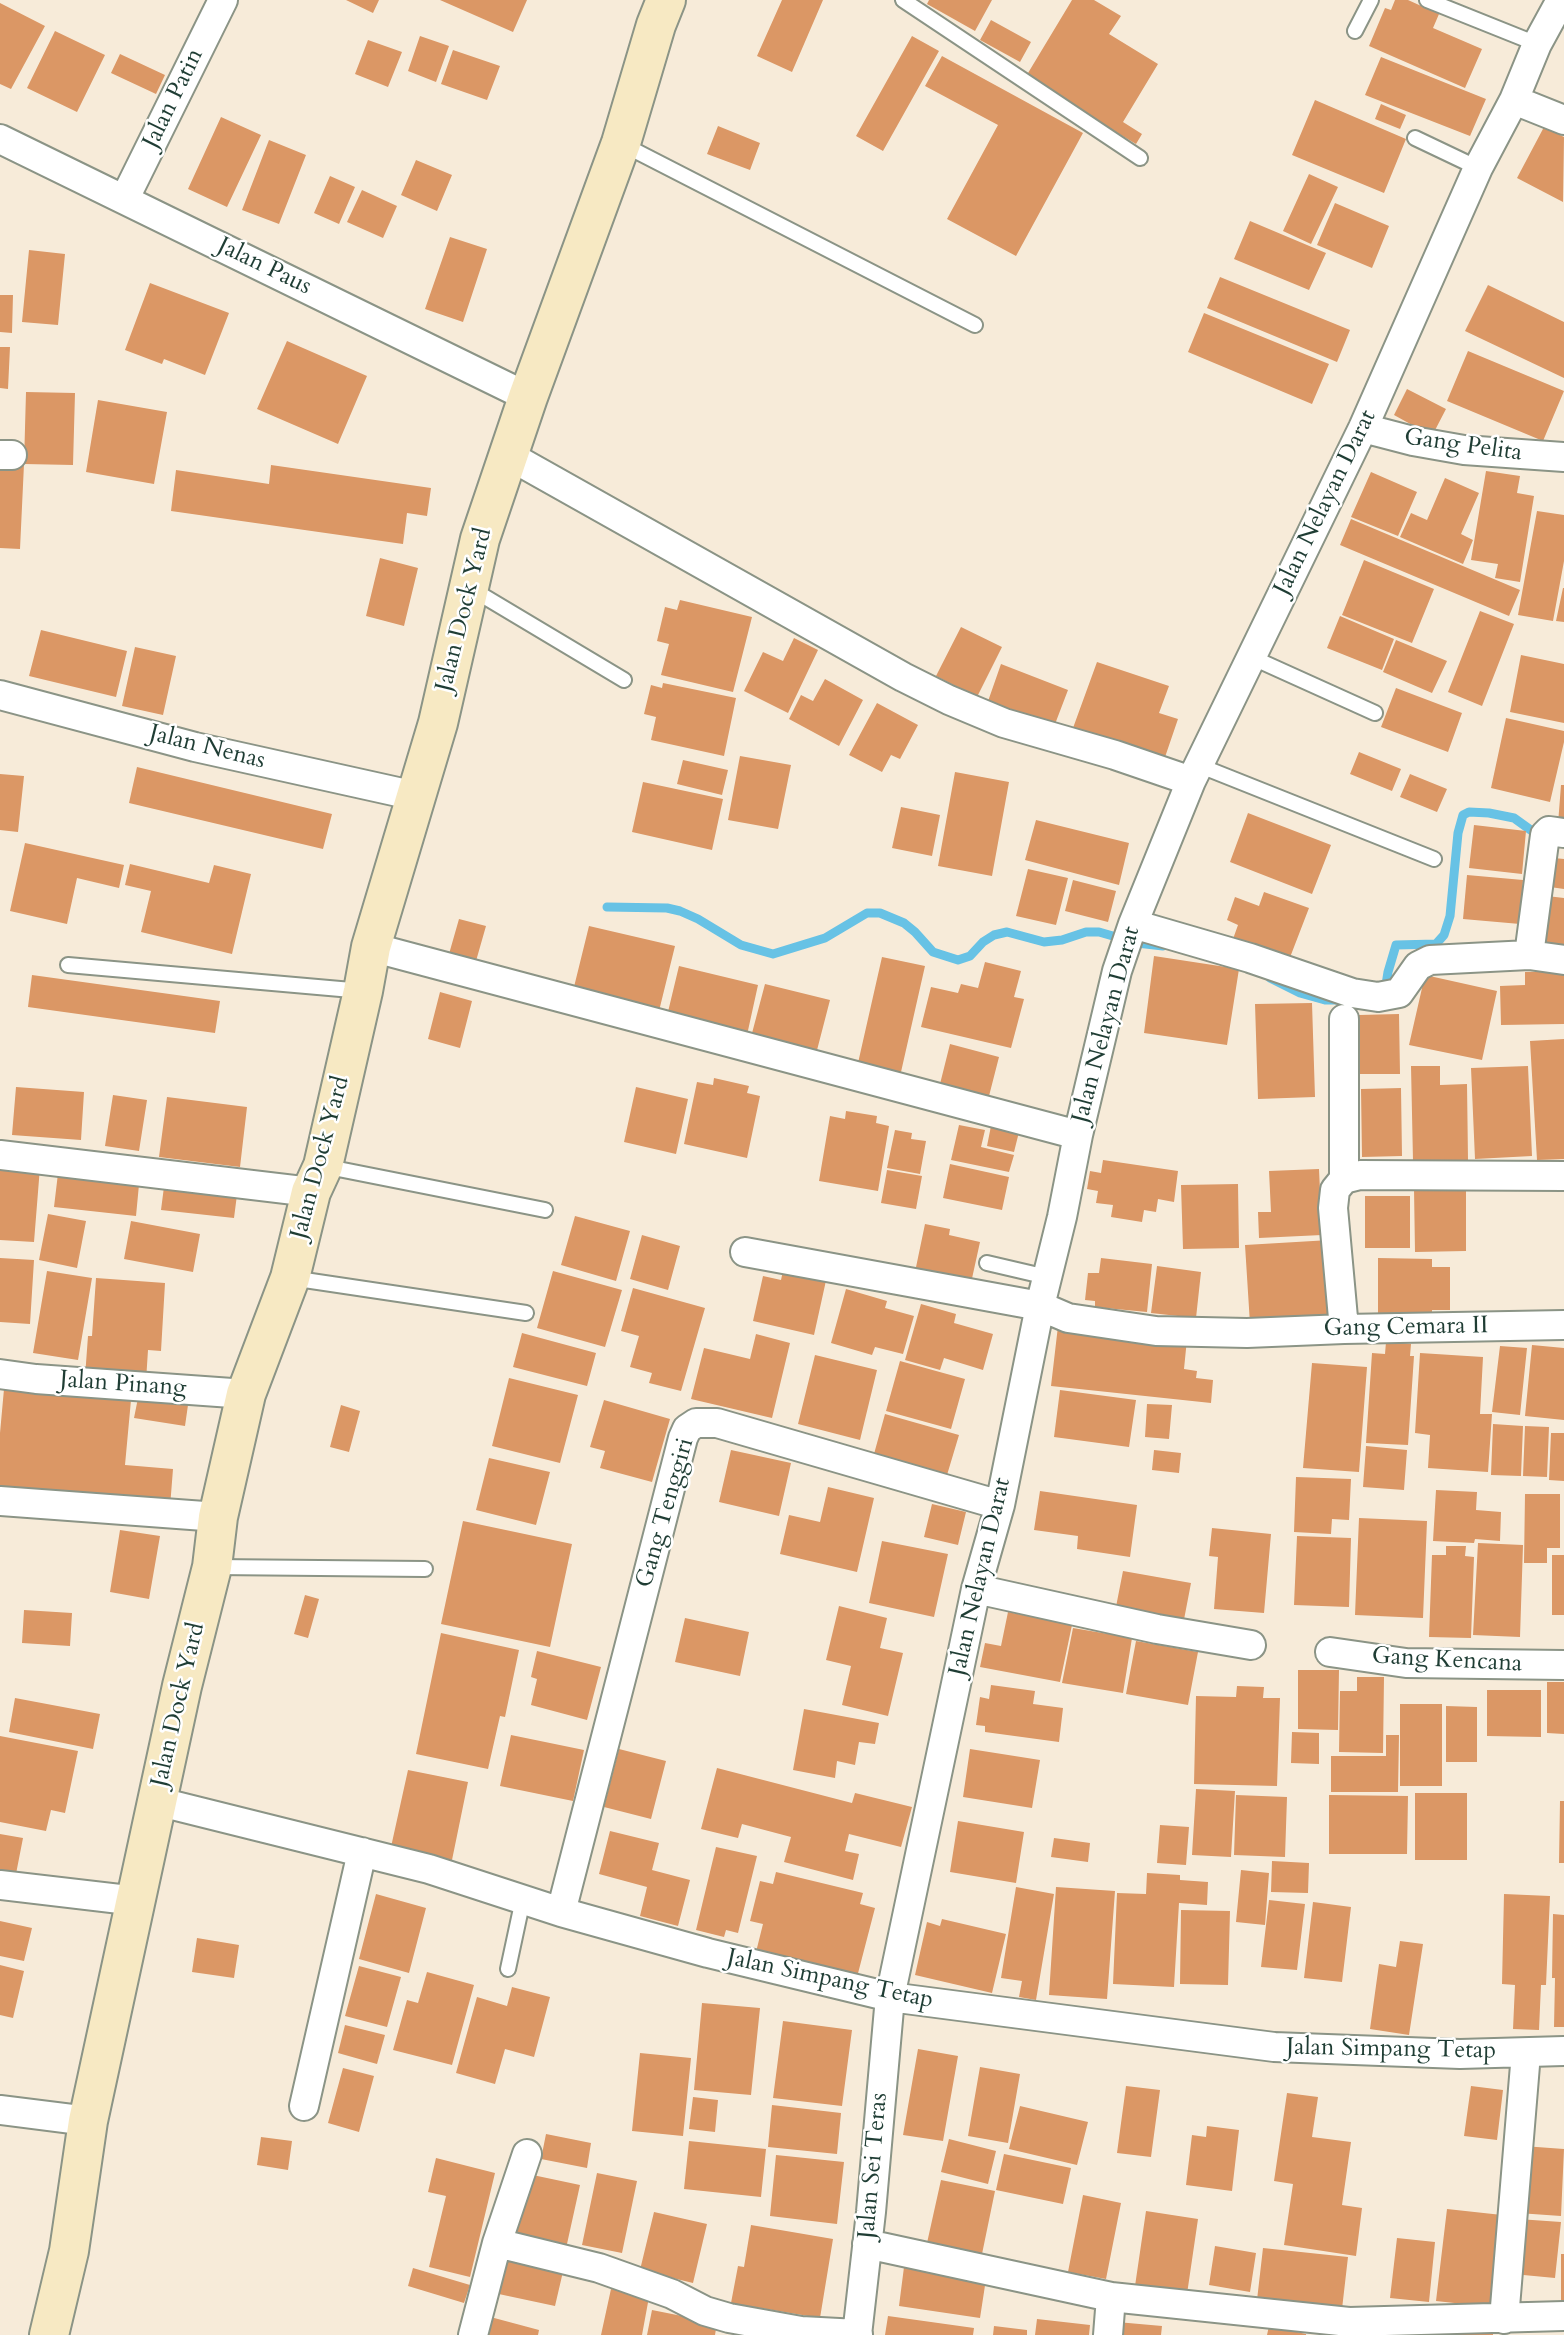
<!DOCTYPE html>
<html>
<head>
<meta charset="utf-8">
<style>
	body { margin:0 }
	canvas { display:block; background:#f7ebd9 }
</style>
</head>
<body>
<canvas width="1564" height="2335"></canvas>
<script>
const g = document.querySelector('canvas').getContext('2d');
g.lineJoin = 'round';
const poly = rows => new Path2D(rows.map(r => 'M' + r).join(''));
function trace(path, color, width, dash) { g.strokeStyle = color; g.lineWidth = width; g.lineCap = dash ? 'butt' : 'round'; g.setLineDash(dash || []); g.stroke(path); }
function fill(path, color) { g.fillStyle = color; g.fill(path, 'evenodd'); }
function write(font, color, halo, rows, align = 'center') {
  g.font = font + ' Cardo,serif'; g.lineWidth = 5; g.setLineDash([]); g.textBaseline = 'middle'; g.strokeStyle = halo; g.fillStyle = color; for (const [text, x, y, turn = 0] of rows) {
    g.save(); g.translate(x, y); g.rotate((+turn || 0) * Math.PI / 180); g.textAlign = isNaN(turn) ? turn : align; if (halo) g.strokeText(text, 0, 0); g.fillText(text, 0, 0); g.restore();
  }
}
trace(poly([
	[607,907,667,908,680,911,698,919,741,945,773,954,825,938,867,913,880,913,904,923,915,932,933,952,958,960,970,956,983,942,994,935,1007,932,1044,942,1062,940,1086,932,1099,932,1137,943,1163,946],
	[1270,978,1300,993,1325,1000,1339,1000],
	[1385,991,1388,972,1396,945,1436,944,1444,935,1450,916,1458,833,1463,815,1469,812,1489,813,1514,818,1539,836]
]), '#67c2e5', 9);
fill(poly([
	[346,0,379,0,373,13],
	[440,0,527,0,513,32],
	[782,0,823,0,792,72,757,56],
	[929,0,992,0,975,31,927,4],
	[1072,0,1094,0,1121,16,1109,34,1158,64,1123,122,1142,134,1136,144,1025,78],
	[1395,0,1408,0,1439,14,1433,28,1482,49,1465,88,1369,46,1385,8,1391,10],
	[0,3,45,26,11,89,0,84],
	[991,20,1031,42,1020,62,980,40],
	[55,31,105,55,77,112,27,88],
	[420,36,449,46,436,82,408,71],
	[912,36,939,51,883,151,856,136],
	[368,40,402,52,388,87,355,74],
	[453,50,500,66,487,100,441,84],
	[120,54,165,75,156,94,111,73],
	[942,56,1083,133,1016,256,947,219,998,125,925,86],
	[1381,57,1486,99,1470,136,1365,95],
	[1315,100,1406,139,1384,193,1292,155],
	[1381,104,1406,115,1400,129,1375,119],
	[221,117,261,135,227,207,188,189],
	[718,126,760,143,750,170,707,154],
	[1544,127,1564,137,1563,202,1517,178],
	[269,140,306,155,279,224,242,210],
	[416,160,452,175,437,211,401,195],
	[1309,174,1338,187,1311,244,1283,231],
	[330,176,355,187,339,224,314,213],
	[362,190,397,206,383,238,347,222],
	[1335,203,1389,226,1372,268,1317,245],
	[1250,221,1326,253,1309,290,1234,259],
	[450,237,487,249,463,322,425,309],
	[29,250,65,254,58,325,22,322],
	[1220,277,1350,330,1337,362,1207,308],
	[150,283,229,313,205,375,164,359,162,364,125,350],
	[1488,285,1564,322,1564,378,1465,331],
	[0,295,13,295,12,333,0,332],
	[1204,313,1329,364,1312,404,1188,352],
	[287,341,367,376,338,444,257,409],
	[0,347,10,347,8,389,0,388],
	[1468,351,1564,391,1543,441,1447,401],
	[1407,389,1446,409,1432,436,1394,415],
	[26,392,75,393,73,465,24,464,20,549,0,548,0,463,24,464],
	[98,400,167,412,154,484,86,472],
	[271,465,431,488,427,516,407,513,403,544,171,511,176,470,269,484],
	[1486,471,1520,476,1517,493,1534,496,1520,582,1495,578,1498,564,1471,560],
	[1371,472,1417,492,1398,536,1351,517],
	[1445,478,1479,493,1461,534,1473,540,1463,564,1400,537,1411,513,1427,520],
	[1537,511,1564,515,1564,561,1553,621,1518,615],
	[1351,519,1520,590,1509,616,1340,545],
	[380,558,418,568,404,626,366,616],
	[1364,560,1434,589,1412,643,1342,615],
	[1563,588,1564,588,1564,622,1556,621],
	[680,600,752,617,733,692,661,675,669,644,657,641,665,607,677,610],
	[1480,611,1514,624,1482,706,1448,692],
	[1340,616,1394,639,1382,670,1327,648],
	[961,627,1002,647,977,697,936,676],
	[41,630,127,651,116,697,29,676],
	[794,638,818,650,788,713,744,691,763,652,783,661],
	[1396,640,1447,661,1432,693,1383,672],
	[135,647,176,656,163,715,122,706],
	[1521,655,1564,664,1564,723,1510,712],
	[1097,662,1169,686,1159,713,1178,719,1164,760,1073,728],
	[1001,664,1068,690,1052,732,986,707],
	[825,679,863,700,839,746,789,719,801,695,813,701],
	[663,683,736,698,724,756,651,740,656,717,644,714,651,685,662,688],
	[1396,688,1462,713,1448,752,1381,727],
	[877,703,918,725,900,759,891,755,882,772,849,755],
	[1506,718,1564,731,1564,742,1550,802,1491,788],
	[1359,752,1401,769,1392,791,1350,774],
	[740,756,791,765,778,829,728,820],
	[683,760,728,770,722,795,677,784],
	[137,767,332,814,323,849,129,803],
	[955,772,1009,782,992,876,938,866],
	[0,774,24,776,18,832,0,830],
	[1410,774,1447,789,1437,812,1400,797],
	[643,782,723,799,712,850,632,832],
	[1561,785,1564,785,1564,824,1558,824],
	[901,807,940,815,932,856,892,848],
	[1248,813,1331,845,1312,894,1230,862],
	[1036,820,1129,843,1119,885,1025,860],
	[1474,825,1526,831,1522,874,1469,868],
	[25,843,124,865,119,888,77,878,67,924,10,911],
	[1554,858,1564,859,1564,889,1550,887],
	[130,864,209,883,214,865,251,874,232,954,141,932,151,891,125,885],
	[1028,869,1068,878,1056,925,1016,916],
	[1467,875,1523,880,1520,924,1463,919],
	[1073,880,1116,891,1108,922,1065,911],
	[1264,892,1309,908,1289,960,1233,939,1238,925,1227,920,1235,897,1259,906],
	[1547,896,1564,898,1564,947,1542,945],
	[459,919,486,926,474,968,447,961],
	[589,926,675,946,659,1011,573,991],
	[1154,956,1239,969,1227,1045,1144,1033],
	[882,957,925,966,901,1072,858,1063],
	[985,962,1021,971,1014,997,1024,999,1011,1048,921,1027,931,987,958,993,961,984,978,988],
	[679,966,758,985,747,1035,667,1016],
	[1564,971,1564,1024,1501,1025,1500,986,1525,985,1525,972],
	[32,975,220,1001,215,1033,28,1007],
	[1425,975,1497,991,1482,1060,1409,1045],
	[765,984,830,1000,816,1054,751,1037],
	[440,992,472,1001,460,1048,428,1039],
	[1312,1003,1315,1097,1258,1099,1255,1004],
	[1399,1014,1400,1074,1360,1074,1359,1015],
	[1564,1039,1564,1159,1537,1160,1530,1041],
	[950,1044,999,1057,989,1096,940,1084],
	[1411,1066,1440,1066,1440,1085,1467,1084,1468,1160,1413,1161],
	[1528,1066,1532,1156,1475,1159,1471,1068],
	[714,1078,749,1086,747,1093,760,1096,747,1158,684,1144,697,1082,713,1085],
	[16,1087,84,1092,81,1140,12,1135],
	[636,1087,688,1099,676,1154,624,1142],
	[1401,1088,1402,1156,1362,1157,1361,1089],
	[113,1095,147,1100,139,1151,105,1146],
	[167,1097,247,1107,240,1167,159,1157],
	[846,1111,877,1116,876,1123,889,1126,878,1191,819,1181,830,1116,845,1119],
	[959,1125,985,1130,981,1147,1014,1155,1009,1172,951,1160],
	[991,1126,1019,1132,1014,1152,987,1146],
	[895,1130,912,1133,911,1139,926,1141,920,1174,887,1168],
	[1103,1160,1178,1171,1174,1202,1158,1199,1156,1212,1144,1210,1142,1222,1111,1217,1113,1205,1096,1203,1098,1191,1087,1189,1090,1171,1101,1173],
	[0,1164,40,1167,34,1242,0,1240],
	[950,1164,1009,1177,1002,1210,943,1198],
	[59,1165,140,1174,136,1216,54,1207],
	[1319,1169,1322,1235,1259,1238,1258,1212,1271,1212,1269,1171],
	[887,1170,922,1176,916,1209,881,1203],
	[165,1179,238,1187,234,1218,161,1210],
	[1238,1184,1239,1248,1183,1249,1181,1185],
	[1466,1187,1466,1251,1415,1252,1414,1188],
	[1365,1196,1410,1196,1410,1248,1365,1248],
	[48,1214,86,1221,77,1268,39,1260],
	[575,1216,630,1231,616,1281,561,1265],
	[131,1221,200,1234,193,1272,124,1259],
	[925,1224,950,1229,949,1235,980,1242,971,1283,915,1272],
	[642,1235,680,1246,668,1290,630,1279],
	[1330,1240,1335,1319,1250,1324,1245,1245],
	[0,1258,34,1260,30,1324,0,1322],
	[1101,1258,1152,1264,1147,1312,1095,1307,1095,1301,1085,1300,1088,1273,1099,1273],
	[1378,1258,1432,1259,1432,1267,1450,1267,1450,1310,1432,1310,1432,1314,1378,1314],
	[784,1266,827,1276,814,1335,753,1321,763,1276,781,1280],
	[1157,1266,1201,1272,1196,1318,1151,1313],
	[47,1271,92,1278,78,1360,33,1353],
	[553,1271,622,1290,605,1347,537,1328],
	[96,1278,165,1283,161,1351,148,1350,146,1381,85,1377,88,1336,92,1336],
	[633,1288,705,1308,681,1391,649,1383,652,1373,630,1367,639,1336,621,1331],
	[846,1289,887,1301,885,1308,914,1316,903,1354,875,1347,872,1355,831,1343],
	[921,1304,956,1314,954,1323,993,1334,983,1370,944,1358,940,1370,905,1360],
	[1058,1326,1187,1339,1184,1369,1197,1371,1196,1378,1213,1380,1211,1403,1051,1386],
	[522,1333,596,1353,587,1386,513,1367],
	[756,1334,790,1343,772,1418,691,1399,704,1348,750,1359],
	[1386,1342,1411,1344,1410,1356,1414,1356,1408,1445,1366,1443,1372,1353,1385,1354],
	[1532,1345,1564,1348,1564,1420,1525,1416],
	[1500,1346,1527,1348,1520,1415,1492,1412],
	[1420,1353,1483,1357,1480,1414,1492,1414,1488,1472,1428,1468,1430,1435,1415,1433],
	[815,1355,877,1370,860,1440,798,1424],
	[900,1361,965,1379,951,1429,886,1411],
	[1312,1363,1367,1367,1359,1472,1303,1468],
	[509,1378,578,1395,560,1463,492,1446],
	[4,1389,131,1400,125,1465,173,1469,170,1507,0,1493,0,1433],
	[1060,1390,1136,1400,1129,1447,1054,1437],
	[138,1398,188,1405,185,1426,134,1418],
	[604,1400,670,1419,652,1482,600,1468,605,1451,590,1447],
	[1147,1404,1172,1405,1169,1439,1145,1437],
	[341,1405,360,1411,349,1452,330,1447],
	[885,1414,959,1435,947,1475,874,1454],
	[1493,1424,1523,1426,1521,1476,1491,1475],
	[1525,1426,1549,1427,1547,1477,1523,1476],
	[1551,1433,1564,1433,1564,1481,1549,1480],
	[1366,1446,1407,1450,1404,1490,1363,1487],
	[731,1450,791,1463,779,1516,719,1502],
	[1154,1450,1181,1453,1179,1473,1152,1470],
	[489,1458,550,1472,536,1525,476,1510],
	[1296,1477,1351,1479,1349,1520,1332,1519,1331,1534,1294,1532],
	[828,1487,874,1498,857,1572,780,1554,789,1515,820,1522],
	[1436,1490,1477,1492,1476,1510,1501,1512,1500,1541,1475,1539,1474,1543,1433,1541],
	[1040,1491,1137,1505,1130,1557,1077,1549,1078,1536,1034,1530],
	[1525,1494,1560,1494,1560,1548,1547,1548,1547,1563,1524,1563],
	[932,1504,966,1512,958,1545,924,1537],
	[1359,1518,1427,1521,1423,1618,1355,1615],
	[463,1521,572,1544,550,1647,441,1624],
	[1212,1528,1271,1534,1264,1613,1214,1609,1218,1557,1209,1556],
	[120,1530,160,1536,149,1599,110,1592],
	[1297,1536,1351,1538,1349,1607,1294,1605],
	[882,1541,948,1554,934,1617,869,1603],
	[1478,1543,1523,1545,1520,1637,1473,1635],
	[1446,1546,1466,1546,1465,1556,1474,1557,1471,1638,1429,1637,1432,1555,1446,1555],
	[1552,1555,1564,1555,1564,1615,1552,1615],
	[1123,1571,1191,1583,1182,1630,1114,1617],
	[305,1595,319,1599,308,1638,294,1634],
	[839,1606,887,1618,880,1648,903,1653,888,1716,842,1705,851,1666,826,1660],
	[24,1610,72,1613,70,1646,22,1643],
	[1008,1612,1072,1625,1060,1682,980,1667,985,1643,1001,1646],
	[685,1618,749,1632,740,1676,675,1662],
	[1073,1628,1132,1638,1123,1693,1062,1683],
	[441,1633,519,1650,505,1717,500,1716,488,1769,416,1754],
	[1136,1641,1198,1652,1188,1705,1126,1694],
	[537,1651,601,1667,587,1720,531,1705,537,1679,531,1677],
	[1298,1670,1339,1670,1338,1730,1298,1729],
	[1357,1677,1384,1677,1383,1753,1339,1752,1340,1691,1357,1691],
	[1547,1682,1564,1682,1564,1734,1547,1733],
	[991,1685,1035,1691,1033,1704,1063,1708,1059,1742,985,1732,985,1726,976,1725,980,1697,989,1699],
	[1237,1686,1264,1687,1263,1698,1280,1698,1277,1786,1194,1784,1196,1696,1236,1697],
	[1487,1690,1541,1690,1541,1737,1487,1736],
	[15,1698,100,1714,93,1749,9,1732],
	[1400,1704,1442,1704,1442,1786,1400,1786],
	[1446,1706,1477,1707,1477,1762,1446,1762],
	[804,1709,879,1723,875,1744,859,1742,855,1765,837,1761,835,1778,793,1770],
	[1292,1732,1319,1733,1319,1764,1291,1763],
	[511,1735,584,1750,573,1801,500,1786],
	[1386,1735,1399,1735,1398,1792,1331,1792,1331,1756,1386,1756],
	[0,1736,78,1751,65,1813,51,1810,46,1831,0,1822],
	[619,1749,666,1761,651,1819,604,1807],
	[970,1749,1040,1760,1032,1808,963,1797],
	[717,1768,852,1803,855,1793,912,1807,901,1847,849,1834,845,1851,859,1854,853,1880,784,1862,791,1837,742,1824,738,1838,701,1829],
	[408,1770,468,1782,452,1860,391,1847],
	[1196,1789,1235,1791,1231,1857,1192,1855],
	[1415,1793,1467,1793,1467,1860,1415,1860],
	[1236,1795,1287,1797,1285,1857,1234,1855],
	[1329,1795,1408,1796,1407,1854,1329,1854],
	[1560,1801,1564,1801,1564,1863,1559,1863],
	[958,1821,1024,1832,1016,1883,950,1872],
	[1160,1825,1189,1827,1186,1865,1157,1863],
	[610,1831,659,1843,652,1870,690,1880,678,1926,640,1916,647,1887,599,1874],
	[0,1834,23,1838,15,1879,0,1876],
	[1054,1838,1090,1843,1088,1862,1051,1857],
	[716,1847,757,1856,738,1933,726,1930,724,1937,696,1930],
	[1272,1861,1309,1863,1308,1893,1271,1892],
	[1241,1870,1269,1873,1265,1925,1236,1922],
	[776,1872,863,1893,860,1904,875,1908,856,1981,755,1956,763,1924,750,1921,760,1881,773,1884],
	[1147,1873,1180,1875,1180,1880,1208,1882,1207,1905,1179,1903,1174,1987,1113,1984,1117,1893,1146,1894],
	[1016,1887,1054,1894,1036,2000,1019,1997,1022,1981,1001,1978],
	[1056,1887,1115,1891,1107,1999,1049,1995],
	[376,1894,426,1908,409,1973,359,1959],
	[1504,1894,1550,1896,1546,1985,1541,1985,1539,2030,1513,2029,1515,1985,1502,1984],
	[1269,1900,1305,1904,1297,1970,1261,1967],
	[1313,1902,1351,1907,1342,1982,1304,1978],
	[1181,1910,1230,1911,1228,1985,1180,1984],
	[1553,1914,1564,1915,1564,2027,1554,2027,1555,1978,1552,1978],
	[942,1919,1006,1934,992,1993,915,1975,927,1922,940,1926],
	[0,1921,32,1928,24,1961,0,1956],
	[197,1938,239,1945,234,1978,192,1972],
	[1400,1941,1423,1944,1409,2035,1370,2029,1379,1964,1396,1967],
	[0,1965,24,1971,13,2018,0,2015],
	[359,1966,401,1977,387,2027,345,2016],
	[427,1972,474,1985,452,2065,393,2050,407,2000,418,2003],
	[512,1987,550,1997,534,2057,505,2049,495,2084,456,2073,477,1997,507,2006],
	[702,2003,760,2008,751,2095,694,2090],
	[783,2021,852,2030,842,2106,773,2098],
	[345,2025,385,2035,377,2064,338,2053],
	[918,2049,958,2056,943,2141,903,2135],
	[640,2053,691,2058,683,2136,632,2131],
	[980,2067,1020,2074,1008,2143,968,2136],
	[343,2068,374,2076,359,2132,328,2123],
	[1126,2086,1160,2090,1151,2157,1117,2153],
	[1471,2086,1503,2090,1497,2140,1464,2136],
	[1287,2093,1318,2097,1312,2137,1351,2142,1342,2205,1362,2208,1356,2256,1284,2245,1293,2184,1274,2181],
	[693,2097,718,2100,715,2132,689,2129],
	[772,2105,841,2113,837,2154,768,2147],
	[1020,2106,1088,2122,1077,2165,1009,2149],
	[1207,2126,1239,2130,1232,2191,1186,2185,1192,2135,1206,2137],
	[546,2134,591,2143,587,2168,541,2159],
	[261,2137,292,2141,288,2170,257,2165],
	[949,2139,996,2151,988,2184,941,2172],
	[689,2141,766,2149,761,2197,684,2189],
	[1523,2146,1564,2149,1561,2216,1518,2213],
	[1004,2154,1071,2168,1063,2204,996,2190],
	[776,2155,844,2162,837,2224,770,2216],
	[436,2158,495,2173,470,2277,429,2267,446,2196,428,2192],
	[597,2173,637,2181,622,2253,582,2245],
	[528,2174,580,2185,565,2253,512,2241],
	[941,2180,995,2191,982,2254,927,2243],
	[1083,2195,1121,2203,1106,2279,1068,2272],
	[1447,2209,1502,2215,1491,2307,1436,2301],
	[1146,2211,1198,2219,1187,2294,1135,2286],
	[654,2212,707,2224,693,2283,640,2270],
	[1518,2219,1561,2222,1555,2278,1513,2274],
	[751,2225,833,2239,820,2318,731,2303,738,2266,744,2267],
	[1397,2238,1435,2242,1429,2302,1390,2298],
	[1215,2246,1256,2253,1250,2292,1209,2285],
	[1263,2248,1348,2257,1342,2309,1257,2300],
	[504,2249,565,2263,555,2306,494,2293],
	[1561,2254,1564,2254,1564,2303,1561,2303],
	[904,2267,986,2279,980,2318,899,2306],
	[413,2268,470,2285,464,2303,408,2286],
	[611,2289,649,2297,642,2335,601,2335],
	[652,2310,717,2323,715,2335,647,2335],
	[483,2315,539,2330,538,2335,478,2335],
	[888,2316,974,2328,973,2335,885,2335],
	[1037,2319,1090,2325,1089,2335,1035,2335],
	[1117,2322,1162,2326,1161,2335,1116,2335],
	[994,2326,1027,2330,1027,2335,993,2335],
	[1269,2326,1306,2334,1306,2335,1267,2335],
	[1493,2329,1493,2335,1392,2335,1393,2331]
]), '#db9765');
const lane = poly([
	[903,0,1140,158],
	[1427,0,1537,44],
	[1355,31,1371,0],
	[1415,138,1478,168],
	[622,144,975,325],
	[470,588,624,680],
	[1251,657,1375,713],
	[1198,765,1434,859],
	[68,965,363,991],
	[323,1166,545,1210],
	[987,1263,1047,1277],
	[291,1278,526,1313],
	[214,1567,425,1569],
	[508,1969,523,1899]
]);
const street = poly([
	[1514,100,1564,120],
	[0,139,528,397],
	[125,198,223,0],
	[1363,428,1413,441,1464,450,1564,457],
	[0,455,12,455],
	[508,455,903,677,949,700,1004,723,1115,755,1191,781],
	[0,695,195,747,416,796],
	[1133,924,1250,958,1352,993,1378,997,1399,993,1418,966,1430,960,1529,955,1564,960],
	[371,947,1078,1135],
	[1529,955,1545,835,1549,831,1564,833],
	[1344,1019,1344,1179],
	[0,1155,311,1192],
	[745,1252,1040,1306,1068,1318,1156,1331,1247,1333,1344,1329,1564,1325],
	[1344,1329,1333,1208,1335,1190,1344,1179,1360,1175,1564,1176],
	[0,1374,36,1379,246,1394],
	[0,1501,218,1517],
	[976,1589,1157,1629,1251,1645],
	[1330,1652,1406,1663,1564,1665],
	[156,1801,429,1869,561,1912,708,1953,890,1997,1274,2047,1460,2054,1564,2051],
	[0,1885,137,1901],
	[561,1912,683,1438,687,1429,696,1423,717,1423,1000,1505],
	[304,2106,362,1852],
	[0,2110,88,2121],
	[497,2243,599,2268,672,2294,705,2311,729,2318,801,2331,858,2334],
	[867,2244,1111,2297,1349,2322,1564,2316],
	[1504,2319,1526,2053],
	[473,2335,497,2243,527,2154],
	[857,2335,871,2212,890,1997,976,1589,1000,1505,1040,1306,1062,1217,1078,1135,1117,971,1133,924,1191,781,1363,428,1478,168,1514,100,1537,44,1561,0],
	[1108,2335,1111,2297]
]);
const secondary = poly([
	[49,2335,69,2251,88,2121,182,1686,212,1567,218,1517,246,1394,290,1278,311,1192,323,1166,363,991,371,947,438,723,480,539,528,397,621,143,656,25,666,0]
]);
trace(lane, '#8b9486', 18);
trace(street, '#8b9486', 32);
trace(secondary, '#8b9486', 42);
trace(lane, '#fff', 14);
trace(street, '#fff', 28);
trace(secondary, '#f7e9c3', 38);
write('24px', '#1f3d34', '#fff', [
	["Jalan Patin",174,99,-64],
	["Jalan Paus",264,267,26],
	["Gang Pelita",1463,446,8],
	["Jalan Nelayan Darat",1326,503,-64],
	["Jalan Dock Yard",465,610,-76],
	["Jalan Nenas",207,748,14],
	["Jalan Nelayan Darat",1107,1025,-75],
	["Jalan Dock Yard",321,1158,-75],
	["Gang Cemara II",1406,1328,-1],
	["Jalan Pinang",123,1385,4],
	["Gang Tenggiri",666,1513,-74],
	["Jalan Nelayan Darat",981,1577,-77],
	["Gang Kencana",1447,1661,3],
	["Jalan Dock Yard",179,1705,-77],
	["Jalan Simpang Tetap",830,1980,12],
	["Jalan Simpang Tetap",1391,2050,1],
	["Jalan Sei Teras",874,2166,-85]
]);
</script>
</body>
</html>
